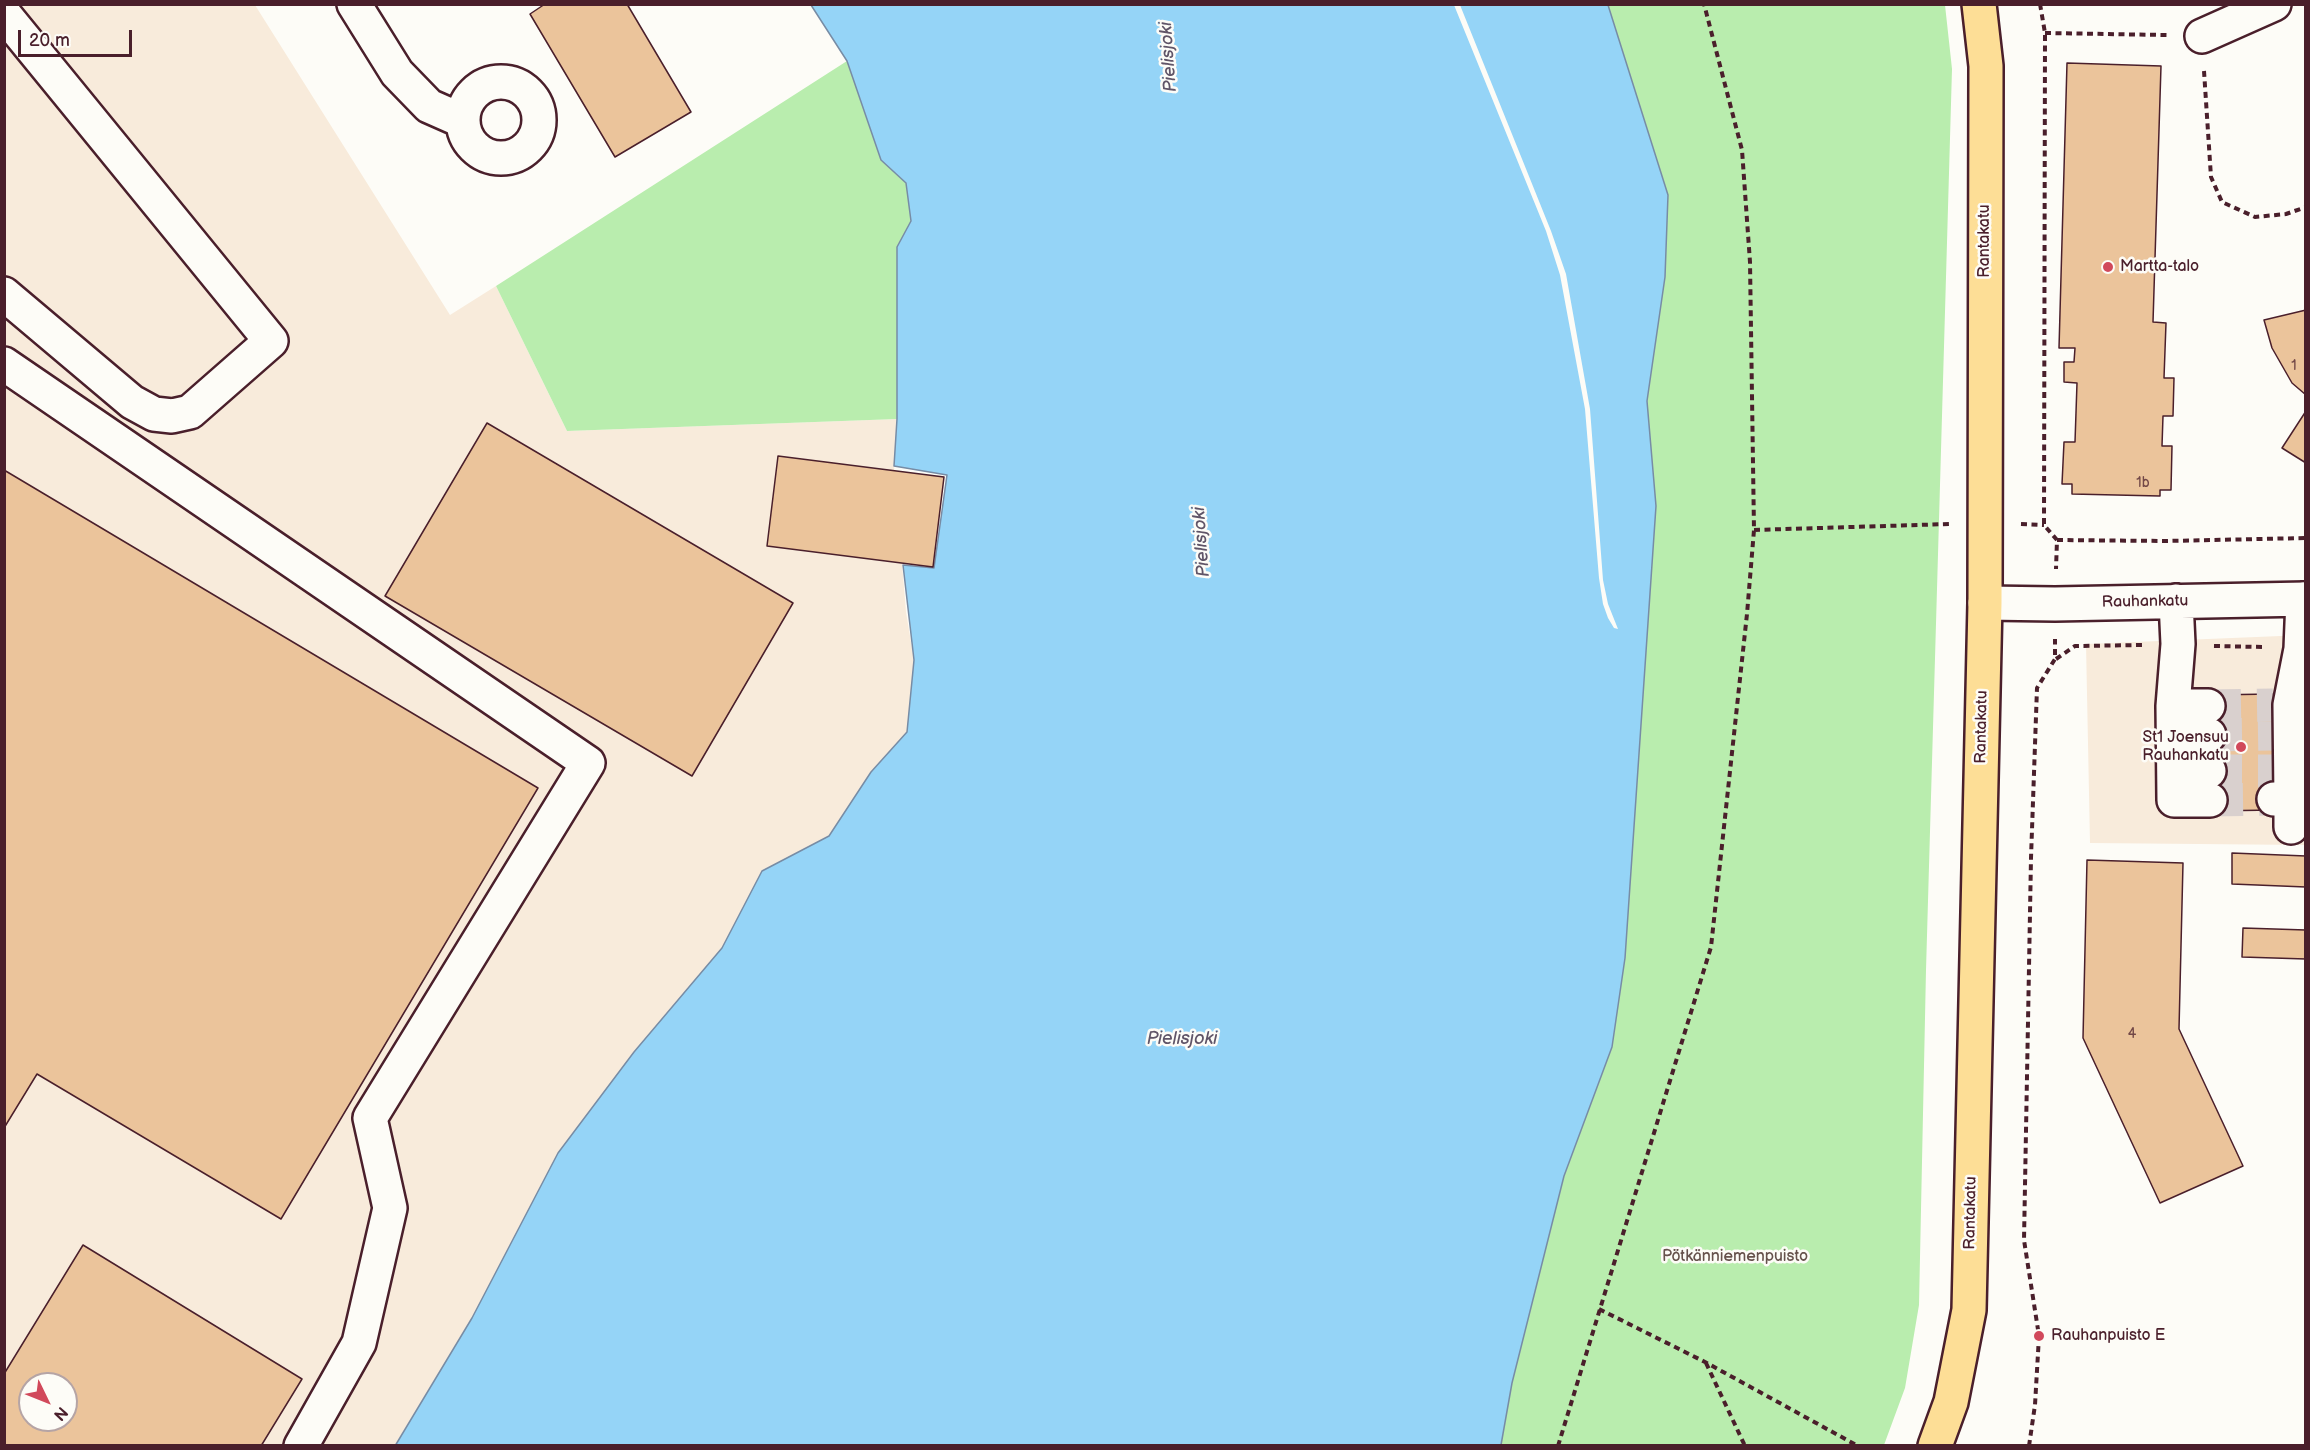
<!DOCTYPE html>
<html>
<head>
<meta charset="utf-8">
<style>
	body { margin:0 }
	#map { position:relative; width:2310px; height:1450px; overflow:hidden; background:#fdfcf7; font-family:"Balsamiq Sans",sans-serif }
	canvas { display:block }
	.frame { position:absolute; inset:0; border:6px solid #4a1f2b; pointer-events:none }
	.north { position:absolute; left:18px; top:1372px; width:60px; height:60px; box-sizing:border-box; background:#fdfcf7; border:2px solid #b5a4a5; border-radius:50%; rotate:133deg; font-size:16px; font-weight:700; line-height:24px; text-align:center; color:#4a1f2b }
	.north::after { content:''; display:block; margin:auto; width:21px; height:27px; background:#d1495b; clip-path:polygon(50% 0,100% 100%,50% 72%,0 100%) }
	.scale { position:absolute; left:18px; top:30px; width:114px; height:27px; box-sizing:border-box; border:3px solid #4a1f2b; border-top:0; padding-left:8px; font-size:18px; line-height:21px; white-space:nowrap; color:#4a1f2b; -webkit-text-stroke:4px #fdfcf7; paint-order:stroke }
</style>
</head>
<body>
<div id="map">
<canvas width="2310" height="1450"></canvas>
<div class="frame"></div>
<div class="north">N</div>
<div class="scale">20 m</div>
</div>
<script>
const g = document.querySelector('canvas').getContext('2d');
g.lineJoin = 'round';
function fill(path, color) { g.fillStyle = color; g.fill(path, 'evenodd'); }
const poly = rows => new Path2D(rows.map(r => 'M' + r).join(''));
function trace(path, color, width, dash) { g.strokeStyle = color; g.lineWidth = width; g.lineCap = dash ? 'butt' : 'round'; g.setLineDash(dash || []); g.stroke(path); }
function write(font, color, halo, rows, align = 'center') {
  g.font = font + ' "Balsamiq Sans",sans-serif'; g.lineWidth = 5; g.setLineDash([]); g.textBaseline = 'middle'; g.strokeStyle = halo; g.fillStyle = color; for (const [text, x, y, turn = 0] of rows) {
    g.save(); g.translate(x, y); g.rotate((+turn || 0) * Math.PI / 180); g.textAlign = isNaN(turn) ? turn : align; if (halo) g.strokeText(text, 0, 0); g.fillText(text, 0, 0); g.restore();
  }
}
fill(poly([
	[5,5,255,5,450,315,496,286,567,431,897,419,894,466,906,612,914,660,907,732,871,772,829,836,762,871,722,948,634,1052,395,1445,5,1446],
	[30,1384,66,1384,66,1420,30,1420],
	[2305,635,2305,845,2090,843,2086,644]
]), '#f8ebdb');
fill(poly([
	[1608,5,1945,5,1952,69,1926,970,1919,1305,1905,1388,1884,1445,1501,1446,1512,1383,1564,1176,1612,1047,1625,958,1656,506,1647,401,1665,277,1668,195],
	[847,61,881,160,906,183,911,221,897,247,897,419,567,431,496,286]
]), '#b9edae');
const water = poly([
	[811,5,1608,5,1668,195,1665,277,1647,401,1656,506,1625,958,1612,1047,1564,1176,1512,1383,1501,1445,395,1446,472,1318,558,1153,634,1052,722,948,762,871,829,836,871,772,907,732,914,660,903,565,934,568,947,475,894,466,897,419,897,247,911,221,906,183,881,160,847,61,811,5]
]);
fill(water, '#95d4f7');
trace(water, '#778ca5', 1.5);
fill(poly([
	[1454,5,1460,5,1551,231,1566,274,1590,409,1603,580,1608,604,1618,629,1614,628,1608,618,1603,604,1599,578,1585,409,1560,275,1546,231]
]), '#fdfcf7');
const building = poly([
	[545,4,627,4,691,112,615,157,530,14,545,4],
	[2067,63,2161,66,2153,322,2166,323,2164,378,2174,378,2173,416,2163,416,2162,446,2172,446,2171,490,2160,490,2160,496,2072,494,2072,484,2062,484,2064,442,2075,442,2077,383,2064,382,2064,362,2074,362,2075,348,2059,348,2067,63],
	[2306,310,2306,395,2292,383,2272,348,2264,320,2306,310],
	[2306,411,2306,463,2282,448,2306,411],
	[487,423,793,603,692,776,385,596,487,423],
	[778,456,944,477,933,567,767,546,778,456],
	[4,470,538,788,281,1219,37,1074,4,1128,4,470],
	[2273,694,2274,810,2210,811,2209,695,2273,694],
	[2232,853,2306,856,2306,887,2232,884,2232,853],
	[2087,860,2183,863,2179,1029,2243,1166,2160,1203,2083,1038,2087,860],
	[2243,928,2306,930,2306,959,2242,957,2243,928],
	[83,1245,302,1379,261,1446,4,1446,4,1374,83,1245],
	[30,1384,66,1384,66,1420,30,1420,30,1384]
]);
fill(building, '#ebc49b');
trace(building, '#4a1f2b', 1.5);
trace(poly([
	[2208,706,2273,705],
	[2209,735,2273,734],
	[2209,771,2273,771],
	[2210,800,2274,799]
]), '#d9d0ce', 33, [33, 16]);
const minor = poly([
	[354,4,397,73,429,106,463,121],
	[4,14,271,341,190,412,172,416,154,414,132,402,4,294],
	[2202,36,2274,4],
	'463 120a38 38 0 1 1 76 0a38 38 0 1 1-76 0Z',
	[4,364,588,763,370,1118,390,1208,359,1343,301,1446],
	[2176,601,2178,644,2173,706,2174,800,2210,800],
	[1985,603,2055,604,2306,599],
	[2173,706,2208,706],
	[2173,735,2209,735],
	[2174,771,2209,771],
	[2274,799,2291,799,2290,705,2301,649,2303,599],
	[2291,799,2291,827]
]);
const major = poly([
	[1935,1446,1951,1402,1969,1310,1985,603,1986,66,1979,4]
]);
trace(minor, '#4a1f2b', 38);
trace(major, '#4a1f2b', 38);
trace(poly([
	[2040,4,2045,33,2044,525,2057,540,2056,569],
	[2045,33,2167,35],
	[2204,71,2211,177,2222,202,2255,217,2286,214,2306,207],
	[2021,524,2044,525],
	[1754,530,1950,524],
	[2057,540,2166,541,2306,538],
	[2214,646,2264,647],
	[2056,659,2075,646,2144,645],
	[1599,1309,1705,1362,1858,1446],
	[1706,1363,1745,1446],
	[1558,1446,1711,947,1747,614,1754,530,1750,262,1742,150,1704,4],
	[2029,1446,2035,1405,2039,1336,2024,1240,2031,858,2037,688,2055,659,2055,639]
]), '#4a1f2b', 4, [6, 4.5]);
trace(minor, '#fdfcf7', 33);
trace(major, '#fdde96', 33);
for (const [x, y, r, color] of [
	[2108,267,6,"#d1495b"],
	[2241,747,6,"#d1495b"],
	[2039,1336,6,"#d1495b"]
]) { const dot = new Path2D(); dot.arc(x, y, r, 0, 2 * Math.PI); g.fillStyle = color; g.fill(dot); trace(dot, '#fdfcf7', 2); }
write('14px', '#724847', null, [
	["1",2294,366],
	["1b",2143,483],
	["4",2132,1034]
]);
write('16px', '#4a1f2b', '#fdfcf7', [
	["Rantakatu",1985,241,-90],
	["Rauhankatu",2145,602,-1],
	["Rantakatu",1982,727,-89],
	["Rantakatu",1971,1213,-89]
]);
write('16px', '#4a1f2b', '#fdfcf7', [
	["Martta-talo",2120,267],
	["St1 Joensuu",2229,738,"right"],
	["Rauhankatu",2229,756,"right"],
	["Rauhanpuisto E",2051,1336]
], 'left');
write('16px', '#66524c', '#fdfcf7', [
	["Pötkänniemenpuisto",1735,1257]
]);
write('italic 18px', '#605568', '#fdfcf7', [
	["Pielisjoki",1169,57,-94],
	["Pielisjoki",1202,542,-94],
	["Pielisjoki",1182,1039]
]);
</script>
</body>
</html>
